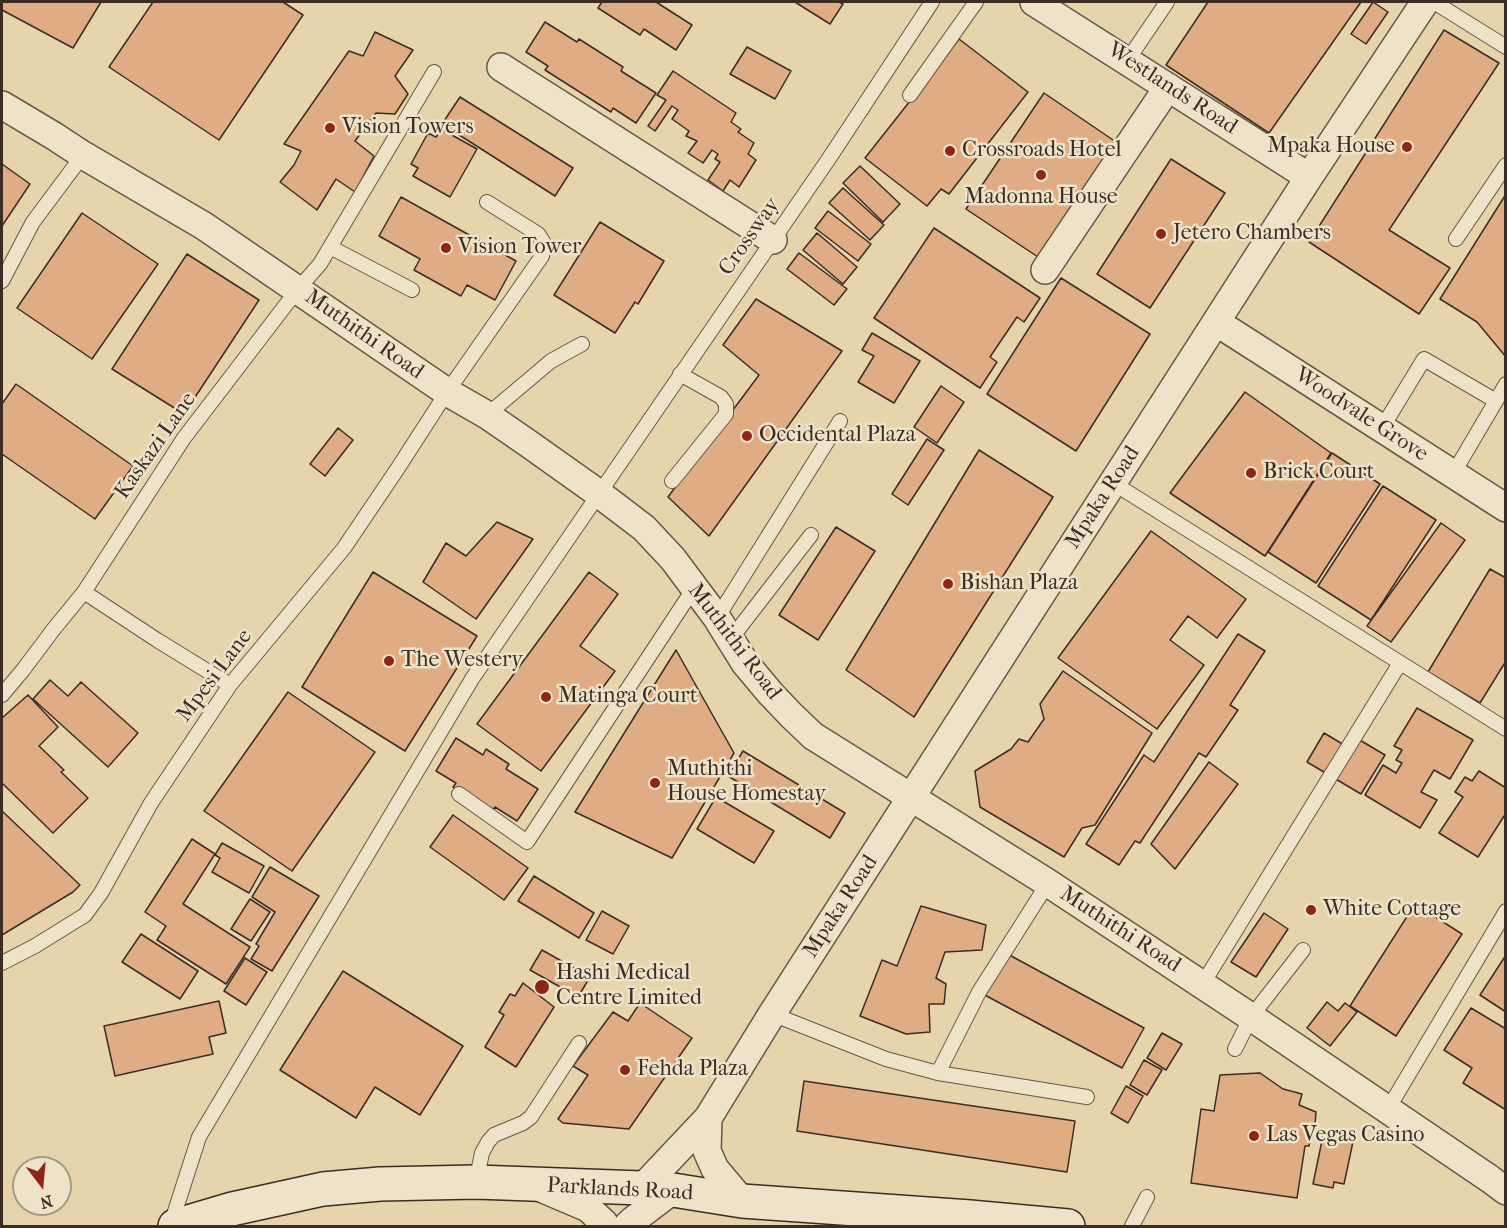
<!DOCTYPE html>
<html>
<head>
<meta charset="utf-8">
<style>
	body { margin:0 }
	#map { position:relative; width:1507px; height:1228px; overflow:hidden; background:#e5d4ac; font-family:"IM FELL French Canon",serif }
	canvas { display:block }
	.frame { position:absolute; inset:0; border:3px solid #3b2d25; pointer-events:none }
	.north { position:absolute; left:12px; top:1156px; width:60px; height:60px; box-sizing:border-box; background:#eee3c9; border:2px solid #a69a87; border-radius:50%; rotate:164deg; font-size:16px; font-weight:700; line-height:24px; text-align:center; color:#3b2d25 }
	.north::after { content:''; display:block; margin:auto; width:21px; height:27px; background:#8f2418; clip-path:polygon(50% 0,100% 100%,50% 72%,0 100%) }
</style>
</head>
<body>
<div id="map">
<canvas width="1507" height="1228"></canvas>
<div class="frame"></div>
<div class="north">N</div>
</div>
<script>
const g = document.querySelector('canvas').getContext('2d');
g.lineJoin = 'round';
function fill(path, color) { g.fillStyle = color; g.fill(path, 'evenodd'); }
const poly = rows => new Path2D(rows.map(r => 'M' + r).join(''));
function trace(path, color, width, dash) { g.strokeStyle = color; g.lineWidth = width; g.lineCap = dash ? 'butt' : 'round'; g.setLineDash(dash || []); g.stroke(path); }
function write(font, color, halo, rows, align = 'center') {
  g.font = font + ' "IM FELL French Canon",serif'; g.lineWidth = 5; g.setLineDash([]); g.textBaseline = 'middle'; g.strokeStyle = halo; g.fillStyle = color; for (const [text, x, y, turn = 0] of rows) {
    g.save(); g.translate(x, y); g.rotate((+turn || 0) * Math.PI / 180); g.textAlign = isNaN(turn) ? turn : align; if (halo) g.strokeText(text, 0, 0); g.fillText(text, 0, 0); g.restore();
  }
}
const building = poly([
	[2,2,101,2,73,48,2,10,2,2],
	[153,2,283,2,303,15,219,140,109,67,153,2],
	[602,2,656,2,692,25,676,50,644,29,640,35,598,8,602,2],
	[795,2,839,2,843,4,830,24,795,2],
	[1208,2,1361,2,1269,133,1166,65,1208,2],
	[1373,2,1388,12,1366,44,1351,34,1373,2],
	[545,22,577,42,579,39,623,67,621,71,656,93,636,123,613,108,611,112,545,70,548,66,526,52,545,22],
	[1444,30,1499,63,1389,230,1450,268,1419,314,1309,242,1444,30],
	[375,32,413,50,395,76,408,94,395,114,376,113,355,141,374,156,355,192,336,179,317,210,280,182,294,165,301,151,284,144,349,51,363,56,375,32],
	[959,39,1028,92,949,194,941,189,927,206,865,158,959,39],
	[747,47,791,71,775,99,730,74,747,47],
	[673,71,736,113,731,122,741,129,738,132,754,143,748,154,756,160,739,187,730,180,723,191,708,180,720,162,715,159,718,154,712,150,703,163,688,153,697,141,686,136,689,131,672,119,678,110,672,106,655,131,648,126,666,100,657,95,673,71],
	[1044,93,1116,142,1038,257,966,209,1044,93],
	[460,97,573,168,555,196,442,124,460,97],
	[441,129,477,149,450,197,413,176,418,168,411,164,428,133,436,137,441,129],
	[1171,159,1225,193,1150,308,1097,274,1171,159],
	[2,164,30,184,2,226,2,164],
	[860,166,900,204,883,222,843,183,860,166],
	[843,188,884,225,870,240,829,203,843,188],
	[1506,194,1506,357,1477,322,1440,299,1506,194],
	[401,197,516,261,495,300,467,285,461,296,414,270,420,259,379,236,401,197],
	[828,211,871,244,858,261,815,228,828,211],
	[82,213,158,264,92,359,17,308,82,213],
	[600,222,664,261,638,304,635,302,615,333,554,295,600,222],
	[934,228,1040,298,1024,322,1017,317,990,357,997,362,980,388,874,318,934,228],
	[817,233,857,267,843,284,803,250,817,233],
	[799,253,847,289,834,305,787,269,799,253],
	[187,254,259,300,184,414,112,369,187,254],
	[1061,278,1150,334,1076,451,987,394,1061,278],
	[756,299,842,351,709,536,668,497,759,375,723,345,756,299],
	[872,333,920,361,894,403,858,382,874,356,862,350,872,333],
	[16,384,133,466,95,519,2,454,2,404,16,384],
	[941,386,964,402,937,443,914,427,941,386],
	[1245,392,1331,453,1265,556,1170,493,1245,392],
	[338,428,353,440,325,476,310,464,338,428],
	[927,439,944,450,908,505,892,494,927,439],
	[979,450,1053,497,914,717,846,670,979,450],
	[1332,453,1380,484,1316,583,1268,552,1332,453],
	[1383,486,1436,520,1371,620,1318,586,1383,486],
	[497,522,533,539,476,619,423,582,446,543,466,556,497,522],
	[1441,523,1465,540,1391,642,1367,626,1441,523],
	[836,527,875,551,818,640,779,615,836,527],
	[1151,531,1246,599,1217,638,1188,616,1170,640,1204,665,1157,729,1058,658,1151,531],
	[1490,569,1506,578,1506,661,1480,703,1428,672,1490,569],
	[373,572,477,636,405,751,302,687,373,572],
	[589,572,618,594,580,646,615,671,541,771,477,724,589,572],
	[1238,634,1265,651,1230,705,1238,710,1206,757,1199,753,1140,843,1135,841,1119,865,1086,844,1144,755,1154,762,1238,634],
	[676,650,734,753,672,858,575,812,676,650],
	[1063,671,1152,733,1095,825,1082,828,1064,857,980,807,975,771,1011,749,1019,739,1028,742,1044,719,1040,704,1063,671],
	[50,680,68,696,81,682,138,733,108,767,33,699,50,680],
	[288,692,375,752,292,871,204,811,288,692],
	[28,695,58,727,39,746,64,770,61,772,88,798,53,833,2,783,2,718,28,695],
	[1417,708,1473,740,1450,779,1434,770,1421,792,1437,800,1420,828,1365,795,1383,765,1396,773,1402,763,1396,760,1402,750,1394,746,1417,708],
	[1324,733,1351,749,1358,739,1385,755,1361,794,1307,762,1324,733],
	[456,738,483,755,486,749,509,764,506,769,538,789,517,821,495,807,492,812,453,787,456,783,436,771,456,738],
	[743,751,845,813,830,838,728,776,743,751],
	[1209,762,1238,784,1175,869,1151,844,1209,762],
	[1479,771,1506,788,1506,813,1478,857,1439,833,1463,797,1455,792,1465,777,1472,781,1479,771],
	[716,797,774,831,754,863,697,829,716,797],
	[2,811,80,885,73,892,2,935,2,811],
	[453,815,528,868,504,900,430,847,453,815],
	[192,839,215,854,183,904,250,947,226,984,157,940,166,926,145,912,192,839],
	[222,843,264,866,249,893,212,872,220,858,215,855,222,843],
	[270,867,319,896,272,971,251,959,259,946,256,944,275,912,252,897,270,867],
	[534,876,594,913,579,938,518,901,534,876],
	[250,899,270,912,251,941,231,929,250,899],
	[1415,904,1462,934,1396,1036,1350,1006,1415,904],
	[921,906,986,925,982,950,945,952,936,978,946,984,944,1004,929,1004,930,1032,906,1034,860,1016,882,960,897,966,921,906],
	[602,911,629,926,613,954,586,940,602,911],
	[1264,913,1288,929,1256,977,1231,962,1264,913],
	[141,934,198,971,180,999,122,962,141,934],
	[542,950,590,977,578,997,530,970,542,950],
	[1002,951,1144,1028,1122,1068,979,992,1002,951],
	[1506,955,1506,1012,1480,995,1506,955],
	[245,958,267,972,246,1005,224,991,245,958],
	[343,971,463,1046,420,1115,375,1087,356,1118,280,1070,343,971],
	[523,983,554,1007,516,1067,485,1047,504,1015,499,1012,510,994,515,996,523,983],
	[219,1001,226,1033,209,1037,213,1054,115,1076,104,1026,219,1001],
	[1327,1002,1338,1011,1345,1003,1357,1012,1330,1046,1307,1028,1327,1002],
	[640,1003,692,1038,629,1129,563,1123,558,1119,588,1075,573,1066,613,1012,628,1021,640,1003],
	[1471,1008,1506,1029,1506,1110,1463,1083,1472,1068,1444,1050,1471,1008],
	[1162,1033,1182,1044,1166,1070,1147,1058,1162,1033],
	[1144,1060,1162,1070,1147,1095,1130,1085,1144,1060],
	[1260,1073,1283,1089,1302,1094,1299,1105,1316,1112,1314,1136,1311,1135,1309,1146,1305,1146,1297,1198,1191,1183,1201,1109,1214,1111,1220,1075,1260,1073],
	[804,1081,1075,1121,1067,1172,797,1131,804,1081],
	[1126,1086,1143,1096,1128,1123,1111,1113,1126,1086],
	[1324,1131,1354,1137,1344,1184,1334,1182,1333,1188,1313,1184,1324,1131]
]);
fill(building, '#dfac84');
trace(building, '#3b2d25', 1.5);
const lane = poly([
	[1434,2,1506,47],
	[1127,61,1167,2],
	[910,95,976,2],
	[1456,239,1506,165],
	[330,247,412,290],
	[2,281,33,222,83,155],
	[487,415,551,361,582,344],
	[1382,428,1424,359,1496,401],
	[1453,474,1506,384],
	[672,481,726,414,726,404,721,397,680,374],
	[1113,483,1506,729],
	[84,592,157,640,230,685],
	[717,618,840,421],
	[730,640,811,535],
	[2,695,23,670,53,630,84,592,184,438,298,289,320,264,434,72],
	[459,794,527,842,694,588],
	[2,963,35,946,85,915,101,893,151,803,230,685,344,548,398,468,447,392,542,256,544,243,538,234,487,202],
	[1202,985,1400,663],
	[772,1014,886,1059,938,1073,1087,1097],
	[1235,1049,1251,1017,1303,950],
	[938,1073,979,992,1048,883],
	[1388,1109,1506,911],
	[476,1182,482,1153,488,1142,494,1135,523,1123,531,1117,579,1043],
	[171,1224,199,1137,472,679,830,157,932,2],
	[1132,1226,1147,1197]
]);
const street = poly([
	[1034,2,1309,177],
	[501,67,773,240],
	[2,105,54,136,83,155,204,226,447,392,487,415,529,444,598,493,644,528,673,559,717,618,745,663,771,694,791,715,813,736,1048,883,1251,1017,1490,1179,1506,1191],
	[1045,270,1168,87],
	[1216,322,1506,508],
	[708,1118,707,1151,715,1169,742,1201],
	[541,1188,588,1208,604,1223,605,1226],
	[642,1188,708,1118,772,1014,1216,322,1309,177,1425,2],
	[627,1226,632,1221,673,1190]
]);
const secondary = poly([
	[175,1226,232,1209,323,1189,380,1184,476,1182,642,1188,673,1190,742,1201,970,1217,1068,1226]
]);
trace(lane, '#665747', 16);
trace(street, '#665747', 30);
trace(secondary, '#3b2d25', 36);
trace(lane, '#eee3c9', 14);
trace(street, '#eee3c9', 27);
trace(secondary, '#eee3c9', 33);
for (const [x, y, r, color] of [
	[330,128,6,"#8f2418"],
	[1407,147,6,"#8f2418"],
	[950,151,6,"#8f2418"],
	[1041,175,6,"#8f2418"],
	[1161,234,6,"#8f2418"],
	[446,248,6,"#8f2418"],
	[747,436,6,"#8f2418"],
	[1251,473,6,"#8f2418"],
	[948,584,6,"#8f2418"],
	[389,661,6,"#8f2418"],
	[546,697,6,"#8f2418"],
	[655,783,6,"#8f2418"],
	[1311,910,6,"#8f2418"],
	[542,987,8,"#8f2418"],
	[625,1070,6,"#8f2418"],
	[1254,1136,6,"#8f2418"]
]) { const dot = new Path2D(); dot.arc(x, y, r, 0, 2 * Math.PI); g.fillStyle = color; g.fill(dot); trace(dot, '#eee3c9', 2); }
write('22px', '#3b2d25', '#eee3c9', [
	["Westlands Road",1172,89,33],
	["Crossway",750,237,-55],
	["Muthithi Road",364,335,35],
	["Woodvale Grove",1361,415,33],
	["Kaskazi Lane",156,446,-55],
	["Mpaka Road",1103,498,-57],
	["Muthithi Road",734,642,53],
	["Mpesi Lane",215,676,-53],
	["Mpaka Road",841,907,-57],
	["Muthithi Road",1120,930,33],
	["Parklands Road",620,1190,3]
]);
write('22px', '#3b2d25', '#eee3c9', [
	["Vision Towers",342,128],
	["Mpaka House",1395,147,"right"],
	["Crossroads Hotel",962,151],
	["Madonna House",1041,198,"center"],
	["Jetero Chambers",1173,234],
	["Vision Tower",458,248],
	["Occidental Plaza",759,436],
	["Brick Court",1263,473],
	["Bishan Plaza",960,584],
	["The Westery",401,661],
	["Matinga Court",558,697],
	["Muthithi",667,770],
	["House Homestay",667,795],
	["White Cottage",1323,910],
	["Hashi Medical",556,974],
	["Centre Limited",556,999],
	["Fehda Plaza",637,1070],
	["Las Vegas Casino",1266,1136]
], 'left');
</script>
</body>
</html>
